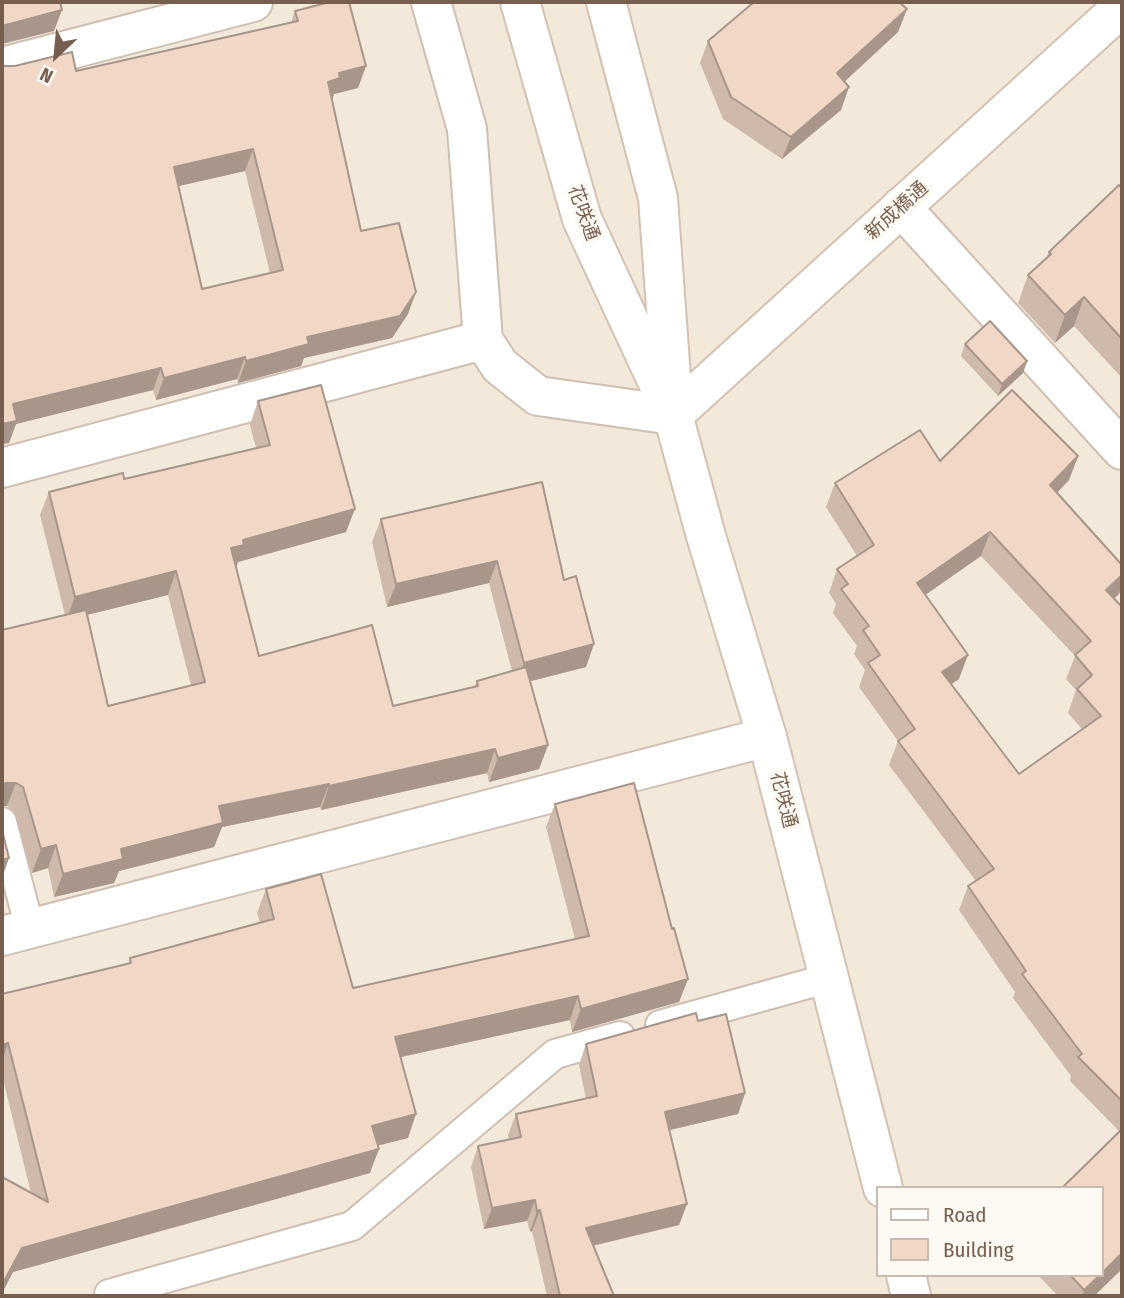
<!DOCTYPE html>
<html>
<head>
<meta charset="utf-8">
<style>
	body { margin:0 }
	#map { position:relative; width:1124px; height:1298px; overflow:hidden; background:#fcf6ed; font-family:"Fira Sans Condensed",sans-serif }
	canvas { display:block }
	.frame { position:absolute; inset:0; border:4px solid #775f50; pointer-events:none }
	.legend { position:absolute; left:876px; top:1186px; width:228px; height:91px; box-sizing:border-box; background:#fefaf3; border:2px solid #c8bcb2; margin:0; padding:9px 12px; list-style:none; font-size:21px; color:#775f50 }
	.legend li { display:flex; align-items:center; gap:14px; height:35px }
	.legend b { width:35px; border:2px solid #c8bcb2 }
	.north { position:absolute; left:21px; top:21px; width:70px; height:70px; -webkit-text-stroke:5px #fefaf3; paint-order:stroke; rotate:206deg; font-size:19px; font-weight:700; line-height:28px; text-align:center; color:#775f50 }
	.north::after { content:''; display:block; margin:auto; width:24px; height:32px; background:#775f50; clip-path:polygon(50% 0,100% 100%,50% 72%,0 100%) }
</style>
</head>
<body>
<div id="map">
<canvas width="1124" height="1298"></canvas>
<div class="frame"></div>
<ul class="legend">
<li><b style="height:9px;background:#fff"></b>Road</li>
<li><b style="height:19px;background:#f0d7c6"></b>Building</li>
</ul>
<div class="north">N</div>
</div>
<script>
const g = document.querySelector('canvas').getContext('2d');
g.lineJoin = 'round';
function fill(path, color) { g.fillStyle = color; g.fill(path, 'evenodd'); }
const poly = rows => new Path2D(rows.map(r => 'M' + r).join(''));
function trace(path, color, width, dash) { g.strokeStyle = color; g.lineWidth = width; g.lineCap = dash ? 'butt' : 'round'; g.setLineDash(dash || []); g.stroke(path); }
function write(font, color, halo, rows, align = 'center') {
  g.font = font + ' "Fira Sans Condensed","Noto Sans JP",sans-serif'; g.lineWidth = 7; g.setLineDash([]); g.textBaseline = 'middle'; g.strokeStyle = halo; g.fillStyle = color; for (const [text, x, y, turn = 0] of rows) {
    g.save(); g.translate(x, y); g.rotate((+turn || 0) * Math.PI / 180); g.textAlign = isNaN(turn) ? turn : align; if (halo) g.strokeText(text, 0, 0); g.fillText(text, 0, 0); g.restore();
  }
}
fill(poly([
	[2,2,1122,2,1122,1296,2,1296],
	[877,1188,1101,1188,1101,1275,877,1275]
]), '#f3e9db');
const lane = poly([
	[2,822,30,929],
	[660,1025,829,978],
	[109,1294,352,1226,555,1054,620,1036]
]);
const street = poly([
	[431,2,467,129,483,340,500,366,538,396,673,415],
	[2,67,253,2],
	[901,207,1122,450],
	[2,468,483,340],
	[2,936,767,737]
]);
const secondary = poly([
	[520,2,582,219,673,415,706,536,767,737,883,1188],
	[606,2,658,198,672,391],
	[673,415,1122,7],
	[906,1275,911,1296]
]);
trace(lane, '#cebfb2', 32);
trace(street, '#cebfb2', 42);
trace(secondary, '#d4c1b2', 42);
trace(lane, '#fff', 28);
trace(street, '#fff', 38);
trace(secondary, '#fff', 38);
fill(poly([
	[907,9,898,32,844,82,841,110,782,159,723,119,700,63,708,41],
	[295,11,366,66,358,88,334,94,332,100,361,231,408,314,392,338,304,358,301,366,238,383,237,379,156,400,153,390,16,424,9,443,2,444,2,65,5,66,76,71,291,23],
	[245,171,270,273,202,289,178,186],
	[1122,189,1122,378,1074,326,1055,343,1018,303,1028,275,1046,258,1049,252],
	[965,344,1027,361,1023,373,998,396,961,356],
	[258,401,346,532,238,562,236,567,259,656,393,706,474,687,477,681,512,671,489,583,387,607,372,542,381,519,564,580,586,667,530,681,548,745,539,769,489,782,487,773,321,810,320,807,222,827,214,847,119,871,114,883,54,897,48,868,32,873,14,811,7,806,65,615,40,515,49,492,124,479,256,448,250,425],
	[168,595,191,685,108,706,87,615],
	[1078,456,1069,480,1057,493,1122,565,1122,584,1119,594,1114,598,1122,607,1122,1269,1094,1296,1058,1296,1038,1275,1101,1275,1120,1132,1070,1081,1071,1076,1013,998,1015,992,959,910,968,886,976,881,889,765,898,741,859,687,865,670,854,654,857,646,833,613,836,604,829,593,837,569,857,556,826,507,835,483,940,461],
	[981,556,1075,656,1066,679,1076,690,1068,713,1082,729,1019,774,951,684,959,679,925,595],
	[555,804,672,929,688,979,679,1002,572,1032,570,1020,401,1057,408,1138,377,1146,370,1173,13,1272,2,1293,2,1177,31,1193,2,1075,2,994,128,964,130,958,260,922,257,913,266,889,353,988,575,939,546,827],
	[698,1021,745,1093,738,1114,669,1130,687,1204,679,1225,593,1246,614,1296,547,1296,532,1231,530,1232,527,1221,484,1229,471,1167,478,1146,509,1140,508,1135,516,1114,586,1099,579,1065,586,1044]
]), '#ceb9aa');
fill(poly([
	[907,9,898,32,829,96,837,73],
	[62,10,54,31,2,44,2,26],
	[366,66,358,88,334,94,332,100,328,82,339,73],
	[849,87,841,110,782,159,791,137],
	[253,149,245,171,166,189,174,167],
	[416,292,408,314,392,338,304,358,301,366,238,383,246,361,307,337],
	[1084,297,1074,326,1055,343,1065,315],
	[245,357,237,379,156,400,164,378],
	[1027,361,1023,373,998,396,1002,384],
	[161,368,153,390,16,424,9,443,2,444,2,424,13,404],
	[1078,456,1069,480,1041,509,1050,485],
	[355,509,346,532,238,562,236,568,231,548,243,540],
	[990,532,981,556,908,607,917,583],
	[497,561,489,583,387,607,396,584],
	[176,571,168,595,66,620,75,597],
	[1122,575,1122,584,1119,594,1098,614,1106,590],
	[594,644,586,667,516,685,524,663],
	[968,655,959,679,934,696,942,672],
	[548,745,539,769,489,782,498,758],
	[495,749,487,773,321,810,329,786],
	[6,783,16,783,7,806,2,806,2,785],
	[329,784,320,807,222,827,214,847,119,871,114,883,54,897,63,874,219,806],
	[56,845,48,868,32,873,41,849],
	[9,858,2,878,2,860],
	[688,979,679,1002,572,1032,581,1009],
	[578,996,570,1020,387,1060,395,1037],
	[8,1043,2,1061,2,1045],
	[745,1093,738,1114,657,1133,665,1112],
	[416,1114,408,1138,363,1149,372,1126],
	[379,1149,370,1173,13,1272,2,1293,2,1285,22,1248],
	[535,1200,527,1221,484,1229,492,1208],
	[687,1204,679,1225,578,1249,586,1228],
	[540,1210,532,1231,530,1232,537,1211],
	[1122,1253,1122,1269,1094,1296,1082,1296,1084,1290,1100,1275,1101,1275,1101,1274]
]), '#a8968b');
const building = poly([
	[2,2,60,2,62,10,2,26,2,2],
	[330,2,349,2,366,66,339,73,340,78,328,82,361,231,399,223,416,292,400,316,307,337,309,344,246,361,245,357,164,378,161,368,13,404,17,421,2,424,2,65,5,66,15,66,72,52,76,71,298,21,295,11,330,2],
	[253,149,283,270,202,289,174,167,253,149],
	[754,2,899,2,907,9,837,73,849,87,791,137,731,97,708,41,754,2],
	[1119,185,1122,189,1122,339,1084,297,1065,315,1028,275,1051,254,1049,252,1119,185],
	[990,321,1027,361,1002,384,965,344,990,321],
	[321,385,355,509,243,540,244,545,231,548,259,656,372,625,393,706,478,686,477,681,526,667,548,745,498,758,495,749,329,786,329,784,219,806,223,823,121,849,123,859,63,874,56,845,41,849,23,787,16,783,6,783,2,785,2,630,86,610,108,706,205,682,176,571,75,597,49,492,123,473,124,479,270,445,258,401,321,385],
	[1012,390,1078,456,1050,485,1122,565,1122,575,1106,590,1122,607,1122,1101,1078,1057,1082,1054,1022,974,1026,971,968,886,994,869,898,741,915,729,868,663,880,655,863,630,869,626,841,589,848,584,837,569,874,545,835,483,920,430,940,461,1012,390],
	[990,532,1091,641,1075,655,1092,675,1077,689,1101,716,1019,774,942,672,968,655,917,583,990,532],
	[542,482,564,580,576,576,594,644,524,663,497,561,396,584,381,519,542,482],
	[634,783,672,929,674,928,688,979,581,1009,578,996,395,1037,416,1114,372,1126,379,1149,22,1248,2,1285,2,1177,48,1202,8,1043,2,1045,2,994,131,963,130,958,274,919,266,889,321,874,353,988,589,936,555,804,634,783],
	[2,830,9,858,2,860,2,830],
	[696,1013,698,1021,726,1014,745,1093,665,1112,687,1204,586,1228,614,1296,560,1296,540,1210,537,1211,535,1200,492,1208,478,1146,521,1137,516,1114,597,1096,586,1044,696,1013],
	[1122,1129,1122,1253,1101,1274,1101,1188,1062,1188,1122,1129],
	[1070,1275,1100,1275,1084,1290,1070,1275]
]);
fill(building, '#f0d7c6');
trace(building, '#a8968b', 2);
write('19px', '#775f50', '#fefaf3', [
	["新成橋通",897,211,-42],
	["花咲通",583,213,70],
	["花咲通",783,800,76]
]);
</script>
</body>
</html>
